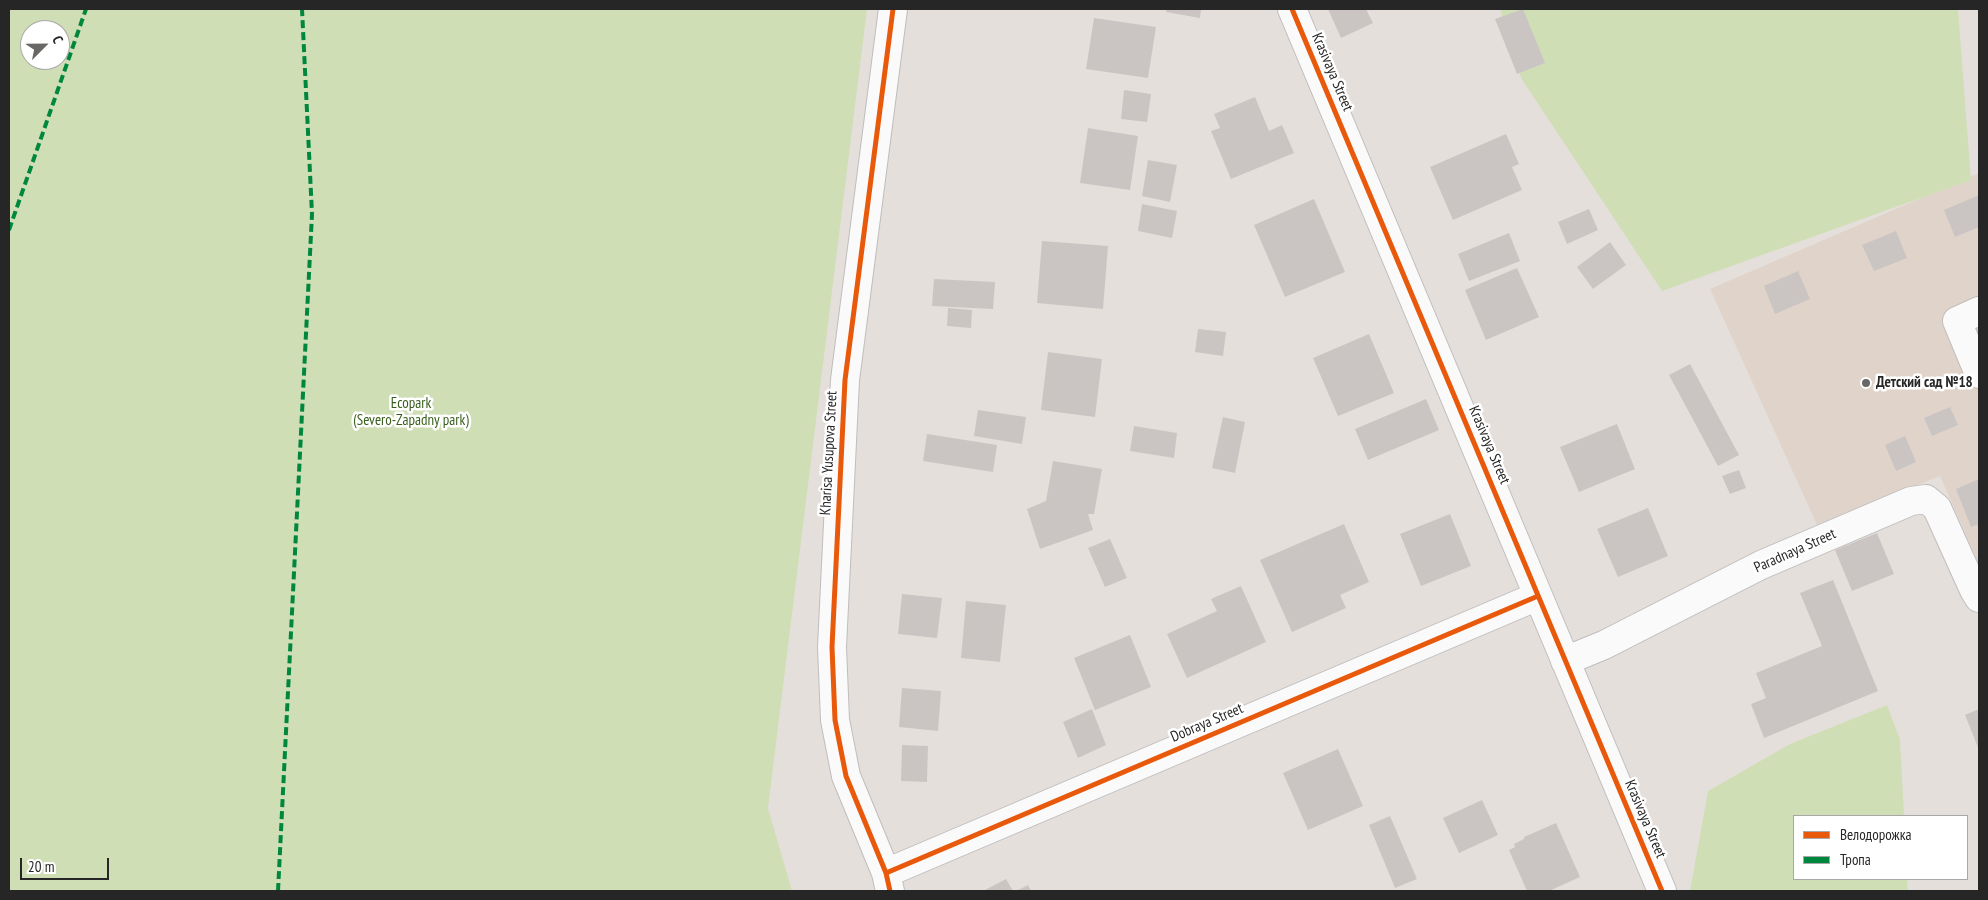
<!DOCTYPE html>
<html>
<head>
<meta charset="utf-8">
<style>
	body { margin:0 }
	#map { position:relative; width:1988px; height:900px; overflow:hidden; background:#e5dfdc; font-family:"PT Sans Narrow",sans-serif }
	canvas { display:block }
	.frame { position:absolute; inset:0; border:10px solid #262626; pointer-events:none }
	.legend { position:absolute; left:1793px; top:815px; width:175px; height:65px; box-sizing:border-box; background:#fff; border:1px solid #a8a8a8; margin:0; padding:6px 9px; list-style:none; font-size:15px; color:#262626 }
	.legend li { display:flex; align-items:center; gap:10px; height:25px }
	.legend b { width:25px; border:1px solid #a8a8a8 }
	.north { position:absolute; left:20px; top:20px; width:50px; height:50px; box-sizing:border-box; background:#fff; border:1px solid #a8a8a8; border-radius:50%; rotate:67deg; font-size:14px; font-weight:700; line-height:20px; text-align:center; color:#262626 }
	.north::after { content:''; display:block; margin:auto; width:18px; height:22px; background:#696766; clip-path:polygon(50% 0,100% 100%,50% 72%,0 100%) }
	.scale { position:absolute; left:20px; top:858px; width:89px; height:22px; box-sizing:border-box; border:2px solid #262626; border-top:0; padding-left:6px; font-size:15px; line-height:18px; white-space:nowrap; color:#262626; -webkit-text-stroke:4px #fff; paint-order:stroke }
</style>
</head>
<body>
<div id="map">
<canvas width="1988" height="900"></canvas>
<div class="frame"></div>
<ul class="legend">
<li><b style="height:6px;background:#e8590c"></b>Велодорожка</li>
<li><b style="height:6px;background:#00873e"></b>Тропа</li>
</ul>
<div class="north">С</div>
<div class="scale">20 m</div>
</div>
<script>
const g = document.querySelector('canvas').getContext('2d');
g.lineJoin = 'round';
function fill(path, color) { g.fillStyle = color; g.fill(path, 'evenodd'); }
const poly = rows => new Path2D(rows.map(r => 'M' + r).join(''));
function trace(path, color, width, dash) { g.strokeStyle = color; g.lineWidth = width; g.lineCap = dash ? 'butt' : 'round'; g.setLineDash(dash || []); g.stroke(path); }
function write(font, color, halo, rows, align = 'center') {
  g.font = font + ' "PT Sans Narrow",sans-serif'; g.lineWidth = 5; g.setLineDash([]); g.textBaseline = 'middle'; g.strokeStyle = halo; g.fillStyle = color; for (const [text, x, y, turn = 0] of rows) {
    g.save(); g.translate(x, y); g.rotate((+turn || 0) * Math.PI / 180); g.textAlign = isNaN(turn) ? turn : align; if (halo) g.strokeText(text, 0, 0); g.fillText(text, 0, 0); g.restore();
  }
}
fill(poly([
	[1979,173,1979,564,1940,476,1817,525,1710,289]
]), '#e0d4ca');
fill(poly([
	[9,9,867,9,768,808,792,891,9,891],
	[30,30,60,30,60,60,30,60],
	[1500,9,1958,9,1971,180,1662,291,1521,78],
	[1887,705,1900,740,1904,816,1794,816,1794,879,1907,879,1908,891,1690,891,1708,791,1790,744]
]), '#d0deb6');
fill(poly([
	[1167,9,1201,9,1200,18,1166,12],
	[1328,9,1366,9,1373,23,1341,38],
	[1523,9,1545,63,1517,74,1495,19],
	[1094,18,1156,27,1148,78,1086,69],
	[1124,90,1151,94,1147,122,1121,119],
	[1255,97,1269,131,1282,125,1294,153,1231,179,1211,131,1220,128,1214,114],
	[1088,128,1138,136,1130,190,1080,183],
	[1506,134,1519,164,1512,167,1522,190,1453,220,1430,167],
	[1148,160,1177,165,1170,202,1142,196],
	[1979,195,1979,227,1955,237,1944,210],
	[1314,199,1345,272,1285,297,1254,225],
	[1142,204,1177,211,1172,238,1138,231],
	[1589,209,1598,230,1567,244,1558,222],
	[1896,231,1907,258,1874,271,1862,245],
	[1509,233,1520,261,1469,281,1458,254],
	[1042,241,1108,246,1103,309,1037,303],
	[1610,242,1626,265,1593,289,1577,267],
	[1517,268,1539,317,1486,340,1465,290],
	[1798,271,1810,299,1775,314,1764,286],
	[934,279,995,282,993,309,932,306],
	[948,308,972,310,971,328,947,326],
	[1198,329,1226,332,1223,356,1195,352],
	[1369,334,1394,393,1338,416,1313,358],
	[1048,352,1102,359,1095,417,1041,410],
	[1690,364,1739,455,1718,466,1669,375],
	[1426,399,1439,430,1368,460,1355,429],
	[1950,407,1958,425,1932,436,1924,418],
	[978,410,1026,417,1022,444,974,436],
	[1223,417,1245,422,1235,473,1212,468],
	[1617,424,1635,469,1579,492,1560,447],
	[1134,426,1177,433,1174,458,1130,451],
	[927,434,997,445,993,472,923,461],
	[1905,436,1916,462,1896,471,1885,445],
	[1053,461,1102,469,1094,514,1088,514,1093,530,1040,549,1027,509,1046,501],
	[1739,470,1746,488,1730,494,1722,476],
	[1979,479,1979,524,1971,527,1956,489],
	[1648,508,1668,556,1618,577,1597,529],
	[1450,514,1471,566,1421,586,1400,534],
	[1344,524,1369,582,1340,595,1346,608,1292,632,1260,560],
	[1877,533,1894,574,1852,591,1835,550],
	[1110,539,1127,578,1105,587,1088,548],
	[1833,580,1878,691,1764,738,1751,704,1766,698,1756,673,1822,646,1800,593],
	[1241,586,1266,642,1187,678,1167,634,1217,611,1211,599],
	[902,594,942,598,937,638,898,634],
	[966,601,1006,605,1000,662,961,658],
	[1130,635,1151,687,1095,710,1074,658],
	[902,688,941,691,938,731,899,727],
	[1092,709,1106,745,1078,758,1063,722],
	[1979,709,1979,750,1965,715],
	[902,745,928,746,927,782,901,781],
	[1338,749,1363,806,1308,830,1283,773],
	[1482,800,1498,835,1459,853,1443,818],
	[1390,816,1417,879,1395,888,1369,825],
	[1556,823,1580,877,1549,891,1527,891,1509,850,1515,847,1514,844,1524,839,1524,837],
	[1006,879,1013,891,983,891],
	[1028,885,1031,891,1016,891]
]), '#cac5c3');
const minor = poly([
	[1292,9,1662,891],
	[1979,311,1957,321,1979,374],
	[1565,661,1604,645,1761,565,1911,501,1926,499,1937,508,1974,590,1979,598],
	[886,873,1538,596],
	[890,891,886,873,846,776,835,720,832,647,845,380,893,9]
]);
trace(minor, '#bfbdbd', 30);
trace(minor, '#fbfafa', 28);
trace(poly([
	[9,230,86,9],
	[278,891,312,214,302,9]
]), '#00873e', 4, [8, 4]);
trace(poly([
	[1292,9,1662,891],
	[886,873,1538,596],
	[890,891,886,873,846,776,835,720,832,647,845,380,893,9]
]), '#e8590c', 5);
for (const [x, y, r, color] of [
	[1866,383,5,"#696766"]
]) { const dot = new Path2D(); dot.arc(x, y, r, 0, 2 * Math.PI); g.fillStyle = color; g.fill(dot); trace(dot, '#fff', 2); }
write('15px', '#262626', '#fff', [
	["Krasivaya Street",1332,72,67],
	["Krasivaya Street",1489,445,67],
	["Kharisa Yusupova Street",829,453,-87],
	["Paradnaya Street",1795,551,-24],
	["Dobraya Street",1207,723,-23],
	["Krasivaya Street",1645,819,67]
]);
write('bold 15px', '#262626', '#fff', [
	["Детский сaд №18",1876,383]
], 'left');
write('15px', '#385e1c', '#fff', [
	["Ecopark",411,404],
	["(Severo-Zapadny park)",411,421]
]);
</script>
</body>
</html>
